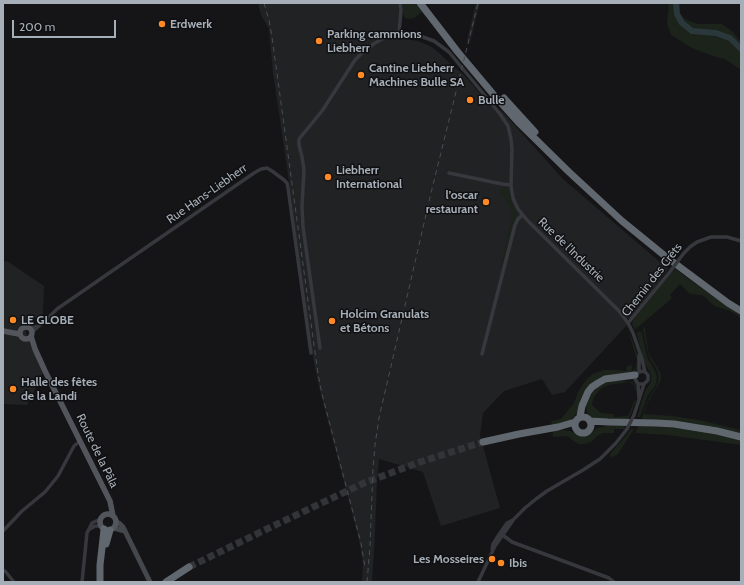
<!DOCTYPE html>
<html>
<head>
<meta charset="utf-8">
<style>
	body { margin:0 }
	#map { position:relative; width:744px; height:585px; overflow:hidden; background:#151517; font-family:Cabin,sans-serif }
	canvas { display:block }
	.frame { position:absolute; inset:0; border:4px solid #a6afb8; pointer-events:none }
	.scale { position:absolute; left:12px; top:20px; width:104px; height:18px; box-sizing:border-box; border:2px solid #a6afb8; border-top:0; padding-left:5px; font-size:12px; line-height:14px; white-space:nowrap; color:#a6afb8; -webkit-text-stroke:3px #101012; paint-order:stroke }
</style>
</head>
<body>
<div id="map">
<canvas width="744" height="585"></canvas>
<div class="frame"></div>
<div class="scale">200 m</div>
</div>
<script>
const g = document.querySelector('canvas').getContext('2d');
g.lineJoin = 'round';
function fill(path, color) { g.fillStyle = color; g.fill(path, 'evenodd'); }
const poly = rows => new Path2D(rows.map(r => 'M' + r).join(''));
function trace(path, color, width, dash) { g.strokeStyle = color; g.lineWidth = width; g.lineCap = dash ? 'butt' : 'round'; g.setLineDash(dash || []); g.stroke(path); }
function write(font, color, halo, rows, align = 'center') {
  g.font = font + ' Cabin,sans-serif'; g.lineWidth = 3; g.setLineDash([]); g.textBaseline = 'middle'; g.strokeStyle = halo; g.fillStyle = color; for (const [text, x, y, turn = 0] of rows) {
    g.save(); g.translate(x, y); g.rotate((+turn || 0) * Math.PI / 180); g.textAlign = isNaN(turn) ? turn : align; if (halo) g.strokeText(text, 0, 0); g.fillText(text, 0, 0); g.restore();
  }
}
fill(poly([
	[258,3,400,3,399,38,418,41,430,46,437,51,455,68,458,70,463,74,496,112,501,110,563,179,668,269,651,293,630,318,627,318,627,325,565,392,552,395,542,379,504,391,483,413,480,435,500,508,441,526,423,472,379,459,377,480,375,534,372,582,362,582,363,564,359,540,319,387,312,352,287,167,273,73,269,29,261,15],
	[476,3,480,3,470,43,467,40],
	[7,261,44,286,43,314,27,323,26,333,43,373,27,405,3,404,3,262]
]), '#212224');
fill(poly([
	[402,3,415,3,422,12,414,18,407,19,404,17,403,14],
	[669,3,678,3,676,7,680,15,687,20,698,24,722,24,732,31,741,42,741,70,725,59,713,56,692,48,671,35,667,24],
	[503,187,506,187,509,189,512,203,517,211,503,265,501,265,512,215,510,207,500,192,501,189],
	[675,269,741,316,741,318,730,311,715,306,710,302,704,296,701,295,690,294,680,284,670,295,672,298,670,300,637,328,635,327,636,329,635,330,632,324,633,320,661,284],
	[644,325,649,354,660,372,661,379,659,384,648,402,644,414,672,416,699,420,741,430,741,435,641,420,648,400,656,387,659,378,657,370,650,359,648,353,643,330],
	[627,327,635,347,638,358,638,365,636,370,634,372,601,377,593,382,588,387,578,411,573,418,570,421,552,425,551,421,561,419,574,403,578,392,583,384,588,378,593,374,604,370,614,370,627,371,626,368,628,366,631,365,632,366,632,369,631,371,634,370,636,367,637,360],
	[639,331,642,333,647,357,655,371,657,378,655,386,648,395,646,400,640,417,637,417,645,391,651,382,651,374,644,362,637,334,637,333],
	[614,381,623,381,632,382,635,384,637,390,636,390,634,385,629,382,609,385,602,388,597,393,593,399,592,405,601,413,614,414,614,417,628,416,634,401,636,400,632,411,628,420,596,419,591,417,588,414,586,408,586,403,589,396,593,390,599,385,606,383],
	[626,425,624,429,614,429,614,433,603,433,597,436,591,442,585,444,579,444,572,440,569,437,565,436,553,437,553,431,562,430,570,431,579,435,584,436,590,434,597,428,607,426],
	[639,425,656,426,696,430,741,440,741,445,667,435,635,433],
	[631,429,634,429,618,454,612,458,610,455,611,453,624,438]
]), '#1b231b');
trace(poly([
	[676,3,677,14,682,23,692,31,716,33,730,38,741,49]
]), '#2a383c', 6);
trace(poly([
	[189,567,271,527,364,483,417,463,483,442]
]), '#323437', 7, [7, 3.5]);
trace(poly([
	[399,34,401,10,400,3],
	[449,173,502,184,511,185],
	[684,253,690,247,697,242,711,237,727,237,741,241],
	[628,323,669,273],
	[30,328,39,326],
	[32,332,39,326,44,322,57,309,254,173,261,169,267,168,272,171,284,180,287,183,288,188,311,353],
	[320,348,303,227,302,206,304,170,302,157,299,145,299,139,322,111,355,60,364,51,375,43,384,38,399,34,412,35,423,37,434,41,449,52,500,114,508,126,511,139,512,149,511,186,513,198,518,209,527,220,619,311,628,323,633,333,642,359,645,372],
	[482,354,515,225,518,219,522,215],
	[639,372,644,371,648,375,648,380,644,384,638,384,635,379,636,374,639,372,639,355],
	[638,384,639,399],
	[634,415,644,384],
	[90,529,95,526,101,526],
	[3,531,22,511,45,492,58,476,74,446,80,441],
	[500,533,512,542,609,578,614,582],
	[492,549,493,544,500,533,507,523,513,520],
	[3,570,5,571,14,582],
	[82,582,87,533,92,523,96,521,101,519],
	[478,582,495,546,514,519,525,508,536,499,547,491,583,470,600,459,616,443,627,429]
]), '#36383d', 3.5);
trace(poly([
	[116,522,119,523,123,527,150,582],
	[113,528,125,531]
]), '#44484d', 5);
trace(poly([
	'20 333a6 6 0 1 1 12 0a6 6 0 1 1-12 0Z',
	[3,331,19,334],
	[31,336,35,349,45,371,110,501,113,516],
	'100 522a8 8 0 1 1 16 0a8 8 0 1 1-16 0Z'
]), '#52565c', 5.5);
trace(poly([
	[420,3,457,51,493,94,518,122,569,172,622,221,665,256,728,303,741,311],
	[504,98,535,132],
	[580,416,582,406,588,392,592,387,598,383,605,379,635,375],
	'575 425a8 8 0 1 1 16 0a8 8 0 1 1-16 0Z',
	[590,421,608,422,656,423,674,424,717,431,741,437],
	[483,442,519,434,558,427,575,422],
	[106,544,110,530],
	[100,582,100,565,103,539,104,529],
	[166,582,189,567]
]), '#61676e', 7);
trace(poly([
	[264,3,269,20,272,37,318,374,322,394,361,543,365,567],
	[367,582,370,547,373,468,375,445,379,418,431,193,478,3]
]), '#494d52', 1, [5, 4]);
trace(poly([
	[669,273,684,253],
	[627,429,634,415]
]), '#36383d', 3.5);
for (const [x, y, r, color] of [
	[162,24,4,"#ff8a25"],
	[319,41,4,"#ff8a25"],
	[361,75,4,"#ff8a25"],
	[470,100,4,"#ff8a25"],
	[328,177,4,"#ff8a25"],
	[486,202,4,"#ff8a25"],
	[13,320,4,"#ff8a25"],
	[332,321,4,"#ff8a25"],
	[13,389,4,"#ff8a25"],
	[492,559,4,"#ff8a25"],
	[501,563,4,"#ff8a25"]
]) { const dot = new Path2D(); dot.arc(x, y, r, 0, 2 * Math.PI); g.fillStyle = color; g.fill(dot); trace(dot, '#101012', 1.5); }
write('bold 12px', '#a6afb8', '#101012', [
	["Erdwerk",170,24],
	["Parking cammions",327,34],
	["Liebherr",327,48],
	["Cantine Liebherr",369,68],
	["Machines Bulle SA",369,82],
	["Bulle",478,100],
	["Liebherr",336,170],
	["International",336,184],
	["l’oscar",478,195,"right"],
	["restaurant",478,209,"right"],
	["Holcim Granulats",340,314],
	["et Bétons",340,328],
	["LE GLOBE",21,320],
	["Halle des fêtes",21,382],
	["de la Landi",21,396],
	["Les Mosseires",484,559,"right"],
	["Ibis",509,563]
], 'left');
write('12px', '#a6afb8', '#101012', [
	["Rue Hans-Liebherr",207,194,-35],
	["Rue de l'Industrie",571,250,44],
	["Chemin des Crêts",652,280,-52],
	["Route de la Pâla",97,451,64]
]);
</script>
</body>
</html>
